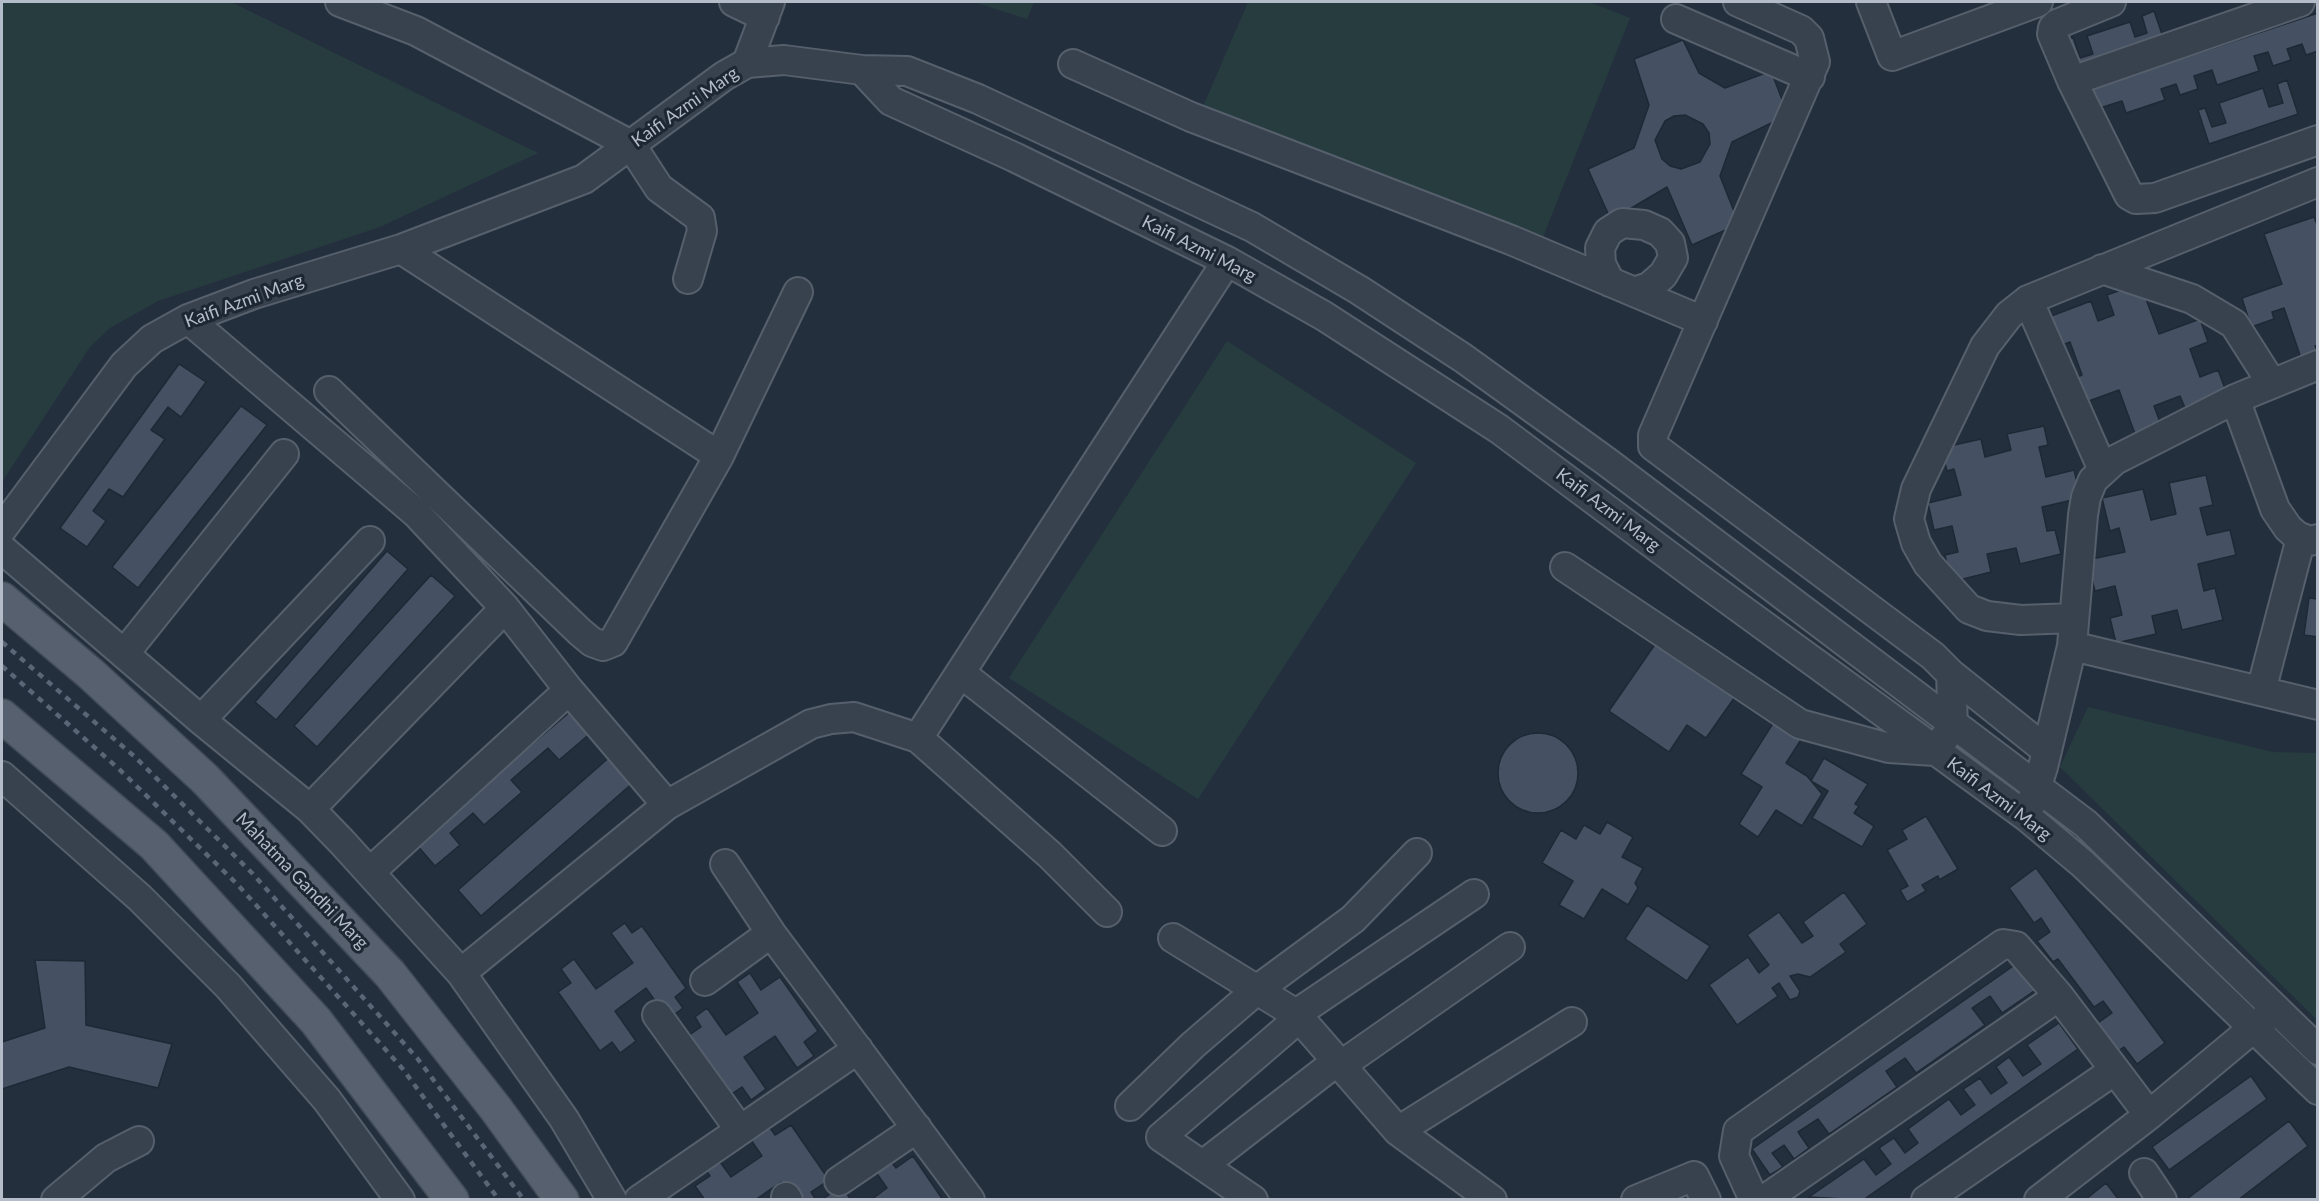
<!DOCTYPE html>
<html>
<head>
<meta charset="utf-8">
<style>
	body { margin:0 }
	#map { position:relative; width:2319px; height:1201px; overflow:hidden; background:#242f3e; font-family:Lato,sans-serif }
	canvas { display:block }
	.frame { position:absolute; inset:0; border:3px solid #b4bcc9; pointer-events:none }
</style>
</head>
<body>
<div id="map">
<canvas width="2319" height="1201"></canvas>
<div class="frame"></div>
</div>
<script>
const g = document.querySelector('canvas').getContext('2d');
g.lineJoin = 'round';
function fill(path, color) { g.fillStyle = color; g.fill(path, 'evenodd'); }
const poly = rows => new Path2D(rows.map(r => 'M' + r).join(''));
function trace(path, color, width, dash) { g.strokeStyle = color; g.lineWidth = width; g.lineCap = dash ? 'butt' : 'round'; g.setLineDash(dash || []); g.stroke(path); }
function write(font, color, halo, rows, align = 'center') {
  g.font = font + ' Lato,sans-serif'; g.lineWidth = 6; g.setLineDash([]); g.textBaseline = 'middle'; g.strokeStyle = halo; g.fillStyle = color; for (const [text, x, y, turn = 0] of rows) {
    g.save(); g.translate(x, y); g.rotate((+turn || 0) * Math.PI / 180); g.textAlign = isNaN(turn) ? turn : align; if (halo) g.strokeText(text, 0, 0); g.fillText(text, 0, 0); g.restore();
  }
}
fill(poly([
	[2,2,231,2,538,153,380,227,158,301,110,328,90,347,2,482],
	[974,2,1034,2,1027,19],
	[1248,2,1589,2,1630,18,1543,237,1202,109],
	[1227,341,1416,463,1198,799,1009,678],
	[2088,707,2273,752,2317,753,2317,1020,2060,767]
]), '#263c3f');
const building = poly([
	[2154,11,2166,46,2075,75,2063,41,2073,37,2080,58,2093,54,2087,36,2130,22,2135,37,2147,33,2142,16,2154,11],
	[2318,13,2318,51,2306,55,2302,44,2287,49,2291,60,2273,66,2268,52,2254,56,2259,71,2217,85,2212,70,2194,76,2198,89,2180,95,2176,84,2161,89,2165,100,2126,113,2122,101,2103,107,2106,117,2098,120,2088,90,2318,13],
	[1683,40,1699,73,1725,88,1771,71,1788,115,1732,142,1720,176,1739,224,1692,245,1667,187,1611,220,1588,169,1634,148,1649,105,1634,59,1683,40],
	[1685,115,1703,124,1709,133,1710,144,1700,162,1681,169,1670,166,1662,159,1655,140,1665,121,1674,116,1685,115],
	[2287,80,2298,114,2209,144,2198,110,2205,108,2212,127,2226,123,2219,103,2263,88,2269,107,2283,103,2277,84,2287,80],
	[2314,217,2318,227,2318,345,2315,346,2318,353,2302,361,2284,308,2272,312,2274,319,2251,327,2242,298,2282,284,2264,234,2314,217],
	[2140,283,2159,334,2200,319,2208,342,2190,349,2200,377,2218,370,2229,399,2188,415,2180,396,2154,406,2161,425,2135,434,2119,390,2075,406,2066,382,2082,375,2070,342,2057,347,2046,318,2091,301,2098,321,2114,315,2107,295,2140,283],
	[179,364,206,382,181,417,168,407,151,430,165,439,123,497,109,489,93,511,106,521,87,547,60,528,179,364],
	[241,406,267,425,138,588,112,567,241,406],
	[2044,426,2048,445,2039,447,2046,477,2074,470,2081,498,2042,507,2047,531,2055,530,2061,554,2020,564,2016,548,1987,554,1991,572,1951,582,1945,555,1958,552,1952,526,1934,530,1928,503,1961,495,1954,469,1947,471,1941,448,1981,439,1985,457,2011,450,2007,434,2044,426],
	[2206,475,2213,505,2200,508,2207,535,2230,530,2236,555,2198,564,2204,591,2215,588,2223,620,2182,630,2177,610,2152,616,2156,634,2116,643,2110,618,2122,615,2115,586,2095,591,2087,560,2125,552,2119,528,2110,531,2102,498,2143,489,2151,520,2176,514,2169,483,2206,475],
	[387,551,408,569,276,720,255,702,387,551],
	[431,575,455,596,317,747,294,726,431,575],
	[2309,598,2318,599,2318,637,2304,635,2309,598],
	[1658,640,1737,694,1706,738,1687,725,1669,752,1609,711,1658,640],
	[579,704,599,726,559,760,548,748,511,780,522,792,484,825,473,813,450,833,460,845,435,866,416,844,579,704],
	[1777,717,1804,735,1786,763,1807,776,1822,794,1802,826,1776,810,1758,837,1739,824,1762,787,1741,774,1777,717],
	'1498 773a40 40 0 1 1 80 0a40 40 0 1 1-80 0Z',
	[612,755,635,781,481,916,458,890,612,755],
	[1824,758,1868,784,1855,804,1859,806,1854,813,1874,826,1862,847,1812,818,1828,791,1811,781,1824,758],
	[1926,816,1958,869,1939,880,1938,876,1922,885,1926,891,1907,902,1900,890,1908,886,1887,850,1907,839,1902,830,1926,816],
	[1607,822,1633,837,1622,857,1643,868,1635,883,1638,888,1628,905,1602,889,1584,919,1559,905,1573,881,1542,863,1561,830,1576,839,1584,825,1600,834,1607,822],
	[2036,868,2165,1043,2137,1064,2124,1047,2118,1051,2098,1023,2112,1013,2103,1001,2094,1007,2058,959,2053,962,2037,941,2050,932,2041,918,2034,923,2009,888,2036,868],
	[1844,892,1867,924,1840,944,1846,952,1810,977,1798,974,1790,976,1800,991,1798,997,1790,1000,1779,983,1772,988,1778,996,1737,1025,1709,985,1748,957,1759,973,1769,965,1747,935,1779,912,1802,943,1813,936,1803,922,1844,892],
	[1647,905,1710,946,1687,981,1625,939,1647,905],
	[625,923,632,933,642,926,686,988,675,997,683,1008,668,1019,646,988,615,1011,636,1041,620,1053,612,1042,600,1051,558,992,571,983,561,969,574,959,596,989,633,963,611,933,625,923],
	[35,960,85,961,86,1025,172,1044,158,1088,69,1067,2,1089,2,1042,45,1028,35,960],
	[2019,962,2037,989,2002,1013,1990,996,1972,1008,1985,1025,1916,1073,1905,1058,1886,1071,1897,1087,1829,1134,1818,1119,1798,1132,1809,1148,1794,1159,1784,1145,1772,1153,1783,1167,1770,1175,1752,1149,2019,962],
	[750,973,761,990,780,977,818,1031,804,1042,814,1056,797,1068,775,1036,744,1057,766,1089,751,1100,742,1087,724,1099,682,1040,701,1027,695,1017,707,1008,726,1035,758,1013,737,982,750,973],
	[2059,1023,2078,1049,1863,1200,1809,1197,1864,1159,1876,1175,1891,1164,1879,1148,1894,1138,1905,1153,1918,1143,1908,1129,1949,1099,1961,1115,1975,1105,1963,1089,1980,1078,1991,1094,2007,1083,1996,1067,2009,1057,2023,1076,2041,1064,2027,1045,2059,1023],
	[2251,1076,2267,1099,2169,1170,2152,1147,2251,1076],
	[765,1121,775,1135,791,1125,829,1180,811,1192,816,1200,793,1200,781,1182,755,1200,705,1200,695,1186,710,1176,702,1164,715,1155,731,1177,762,1156,747,1134,765,1121],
	[2289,1121,2308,1146,2238,1200,2187,1199,2289,1121],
	[886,1155,896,1168,913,1156,943,1200,871,1200,887,1188,871,1165,886,1155],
	[2106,1183,2119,1200,2085,1200,2106,1183],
	[842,1186,851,1200,823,1200,823,1199,842,1186]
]);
fill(building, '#455162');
trace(building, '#1f2835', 1.5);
const minor = poly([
	[340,2,416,31,631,145,659,188,700,218,702,231,688,279],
	[734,2,765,17],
	[1871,2,1892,56,2038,2],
	[2111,2,2057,24,2053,28,2052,34,2072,81,2129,195,2136,199,2155,198,2318,140],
	[1676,19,1810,77],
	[747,63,770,2],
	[1073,64,1191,117,1511,240,1703,321],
	[862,70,891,101,1014,157,1227,261,1324,316,1499,429,1704,582,2027,817,2083,864,2318,1090],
	[2072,81,2300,2],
	[401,249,719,456],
	[2102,269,2192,299,2234,324,2271,382],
	[1610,282,1601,264,1600,248,1608,232,1622,223,1644,225,1660,232,1670,243,1673,258,1663,275,1649,287,1634,292],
	[2028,300,2103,470],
	[188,319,416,513,505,608,569,690,667,805],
	[2318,365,2235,399,2115,460,2093,480,2086,497,2083,515,2072,646,2318,705],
	[329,391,580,632,592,642,603,646,613,642,719,456,798,292],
	[2235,399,2275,509,2288,528,2297,536,2310,541,2318,539],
	[2,529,124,365,152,339,188,319,254,294,401,249,584,179,724,76,747,63,784,60,862,70,907,71,978,99,1252,227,1359,290,1463,358,1607,462,2086,824,2318,1050],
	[2,549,201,720,310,809,342,842,461,973,564,1119,612,1200],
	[1565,567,1800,724,1889,748,1935,751,1953,726,1951,674,1933,656,1653,446,1653,435,1815,62,1809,38,1801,30,1738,2],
	[2074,618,2021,620,1987,616,1969,609,1928,564,1916,543,1909,519,1916,489,1985,346,2009,315,2028,300,2318,182],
	[124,654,284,454],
	[962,674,1162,831],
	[1951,674,2046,750],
	[2261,691,2301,538],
	[201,720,370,541],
	[918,738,1227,261],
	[2,776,140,898,228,986,327,1100,400,1200],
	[2031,804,2043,767,2072,646],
	[310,809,505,608],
	[725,864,771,933,970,1200],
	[370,872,569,690],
	[1173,938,1296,1014,1398,1131,1492,1200],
	[461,973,667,805,811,724,831,719,854,717,918,738,1050,855,1107,912],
	[705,981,771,933],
	[1296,1014,1474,894],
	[657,1015,740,1130],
	[1340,1066,1510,947],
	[1130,1106,1193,1045,1258,989,1353,919,1417,853],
	[1398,1131,1572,1022],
	[1203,1165,1336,1062],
	[2144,1173,2162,1200],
	[839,1181,917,1128],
	[786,1197,788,1200],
	[56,1200,106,1158,139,1141],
	[639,1200,858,1049],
	[1253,1200,1161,1137,1299,1018],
	[1636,1200,1694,1176,1706,1200],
	[1754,1200,1734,1156,1738,1131,2003,944,2016,946,2059,996,2149,1115],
	[1764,1200,2059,996],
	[1926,1200,2115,1070],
	[2039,1200,2149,1115,2269,1015]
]);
const major = poly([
	[2,599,91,674,205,779,390,974,496,1109,562,1200],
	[2,716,154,845,316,1021,452,1200]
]);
trace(minor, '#565f6c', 32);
trace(major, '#414a57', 36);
trace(minor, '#38414e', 28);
trace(major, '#56606e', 33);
trace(poly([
	[2,642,135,757,252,873,417,1058,524,1200],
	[2,666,119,769,238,885,402,1068,499,1200]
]), '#5a6575', 4.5, [6, 6]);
write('18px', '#b4bcc9', '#1d2633', [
	["Kaifi Azmi Marg",685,107,-35],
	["Kaifi Azmi Marg",1199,249,27],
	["Kaifi Azmi Marg",244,301,-20],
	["Kaifi Azmi Marg",1608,510,37],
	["Kaifi Azmi Marg",1999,799,37],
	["Mahatma Gandhi Marg",302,881,46]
]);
</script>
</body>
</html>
